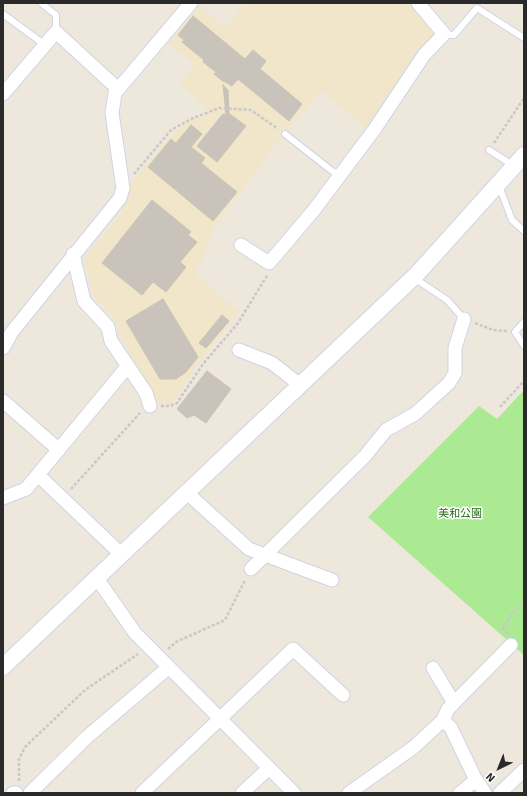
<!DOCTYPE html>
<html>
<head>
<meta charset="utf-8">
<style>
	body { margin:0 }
	#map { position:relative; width:527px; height:796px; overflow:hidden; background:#eee7db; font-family:Signika,sans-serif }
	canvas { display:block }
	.frame { position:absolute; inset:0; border:4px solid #2a2a2a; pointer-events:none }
	.north { position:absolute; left:479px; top:748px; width:40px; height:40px; -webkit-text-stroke:3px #fff; paint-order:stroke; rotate:223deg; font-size:11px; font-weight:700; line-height:16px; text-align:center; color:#2a2a2a }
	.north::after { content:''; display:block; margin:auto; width:14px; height:18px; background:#2a2a2a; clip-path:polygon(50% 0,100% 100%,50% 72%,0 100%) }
</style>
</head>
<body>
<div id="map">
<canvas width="527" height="796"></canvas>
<div class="frame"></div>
<div class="north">N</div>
</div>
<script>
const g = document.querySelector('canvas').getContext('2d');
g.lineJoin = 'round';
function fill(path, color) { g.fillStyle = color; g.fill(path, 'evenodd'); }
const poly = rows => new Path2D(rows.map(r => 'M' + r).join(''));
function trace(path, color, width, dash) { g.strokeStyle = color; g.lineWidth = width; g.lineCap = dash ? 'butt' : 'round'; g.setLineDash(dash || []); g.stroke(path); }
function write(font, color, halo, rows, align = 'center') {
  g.font = font + ' Signika,"Noto Sans JP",sans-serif'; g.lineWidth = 3; g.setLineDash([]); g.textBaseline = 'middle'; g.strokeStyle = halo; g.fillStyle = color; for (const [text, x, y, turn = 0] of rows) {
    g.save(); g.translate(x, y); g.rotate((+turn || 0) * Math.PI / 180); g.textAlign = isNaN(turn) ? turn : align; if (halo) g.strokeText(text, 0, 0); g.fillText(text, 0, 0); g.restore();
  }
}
fill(poly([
	[245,3,411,3,435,33,434,38,369,130,321,91,280,139,212,230,209,244,195,274,221,297,240,311,199,363,172,403,153,404,132,367,135,364,120,336,118,328,108,310,93,295,84,259,119,217,128,193,127,187,176,130,194,119,211,113,180,83,195,66,168,43,200,7,225,28]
]), '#f1e6c9');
fill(poly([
	[524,390,524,655,368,517,479,406,497,419]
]), '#abe992');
const building = poly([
	[193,16,245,59,253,50,266,61,260,69,302,104,289,121,238,79,232,86,224,81,224,82,214,74,216,72,203,62,204,60,182,42,184,40,178,35,193,16],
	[223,85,228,90,229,113,227,112,226,114,223,85],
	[227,112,246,126,217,162,197,146,223,114,225,115,227,112],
	[191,125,202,134,191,147,205,158,201,163,237,192,213,221,148,167,171,139,176,143,191,125],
	[152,200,191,232,188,235,197,242,180,262,186,267,166,292,153,282,142,295,102,263,152,200],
	[163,299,198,357,186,372,176,379,160,379,126,321,163,299],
	[222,315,229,321,206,348,199,343,222,315],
	[207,371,231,389,206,423,194,415,187,418,177,409,207,371]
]);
fill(building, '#c9c3bb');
trace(building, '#c9c3b4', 1);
const service = poly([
	[41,3,56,15,56,32],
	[3,14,45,45],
	[444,34,454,35,477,8,524,38],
	[285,134,332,171,340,175],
	[489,150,514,166],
	[499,186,512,220,524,231],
	[414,278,447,300,464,319],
	[524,322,515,332,524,346]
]);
const minor = poly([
	[3,94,56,32,118,89],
	[241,245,269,263,314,210,374,130,424,55,444,34,418,3],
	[73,254,84,301,108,327,111,341,146,393,150,406],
	[3,348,12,332,120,198,123,188,112,113,115,93,191,3],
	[239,350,272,363,300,385],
	[3,401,59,450],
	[38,475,121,554],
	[186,492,249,549,332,580],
	[3,498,26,489,127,367],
	[251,569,365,456,386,430,415,414,449,383,455,373,455,348,464,319],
	[96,577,135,633,294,793],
	[433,668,454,703],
	[443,720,448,709,511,645],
	[13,793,16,793],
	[30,793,87,737,169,667],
	[142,793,293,649,343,695],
	[242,793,269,768],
	[349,793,414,747,443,720,451,728,475,778,485,793],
	[460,793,476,780],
	[500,793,524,770]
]);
const tertiary = poly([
	[3,667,417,274,524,155]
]);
trace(service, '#d0d3e5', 8);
trace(minor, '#d0d3e5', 15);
trace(tertiary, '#d0d3e5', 18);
trace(poly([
	[494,143,524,98],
	[134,174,171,130,191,119,219,108,251,110,278,129],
	[475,323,493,330,507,331],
	[161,406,170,406,177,403,203,364,238,323,268,274],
	[500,407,524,381],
	[71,489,140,413],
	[507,634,503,628,510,616,524,601],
	[168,649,176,642,225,620,245,580],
	[19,781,19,759,25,747,85,690,138,654]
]), '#c8c8c8', 2.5, [3, 2]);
trace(service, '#fff', 6);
trace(minor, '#fff', 13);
trace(tertiary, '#fff', 16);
write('11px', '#216e13', '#fff', [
	["美和公園",460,514]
]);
</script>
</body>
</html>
